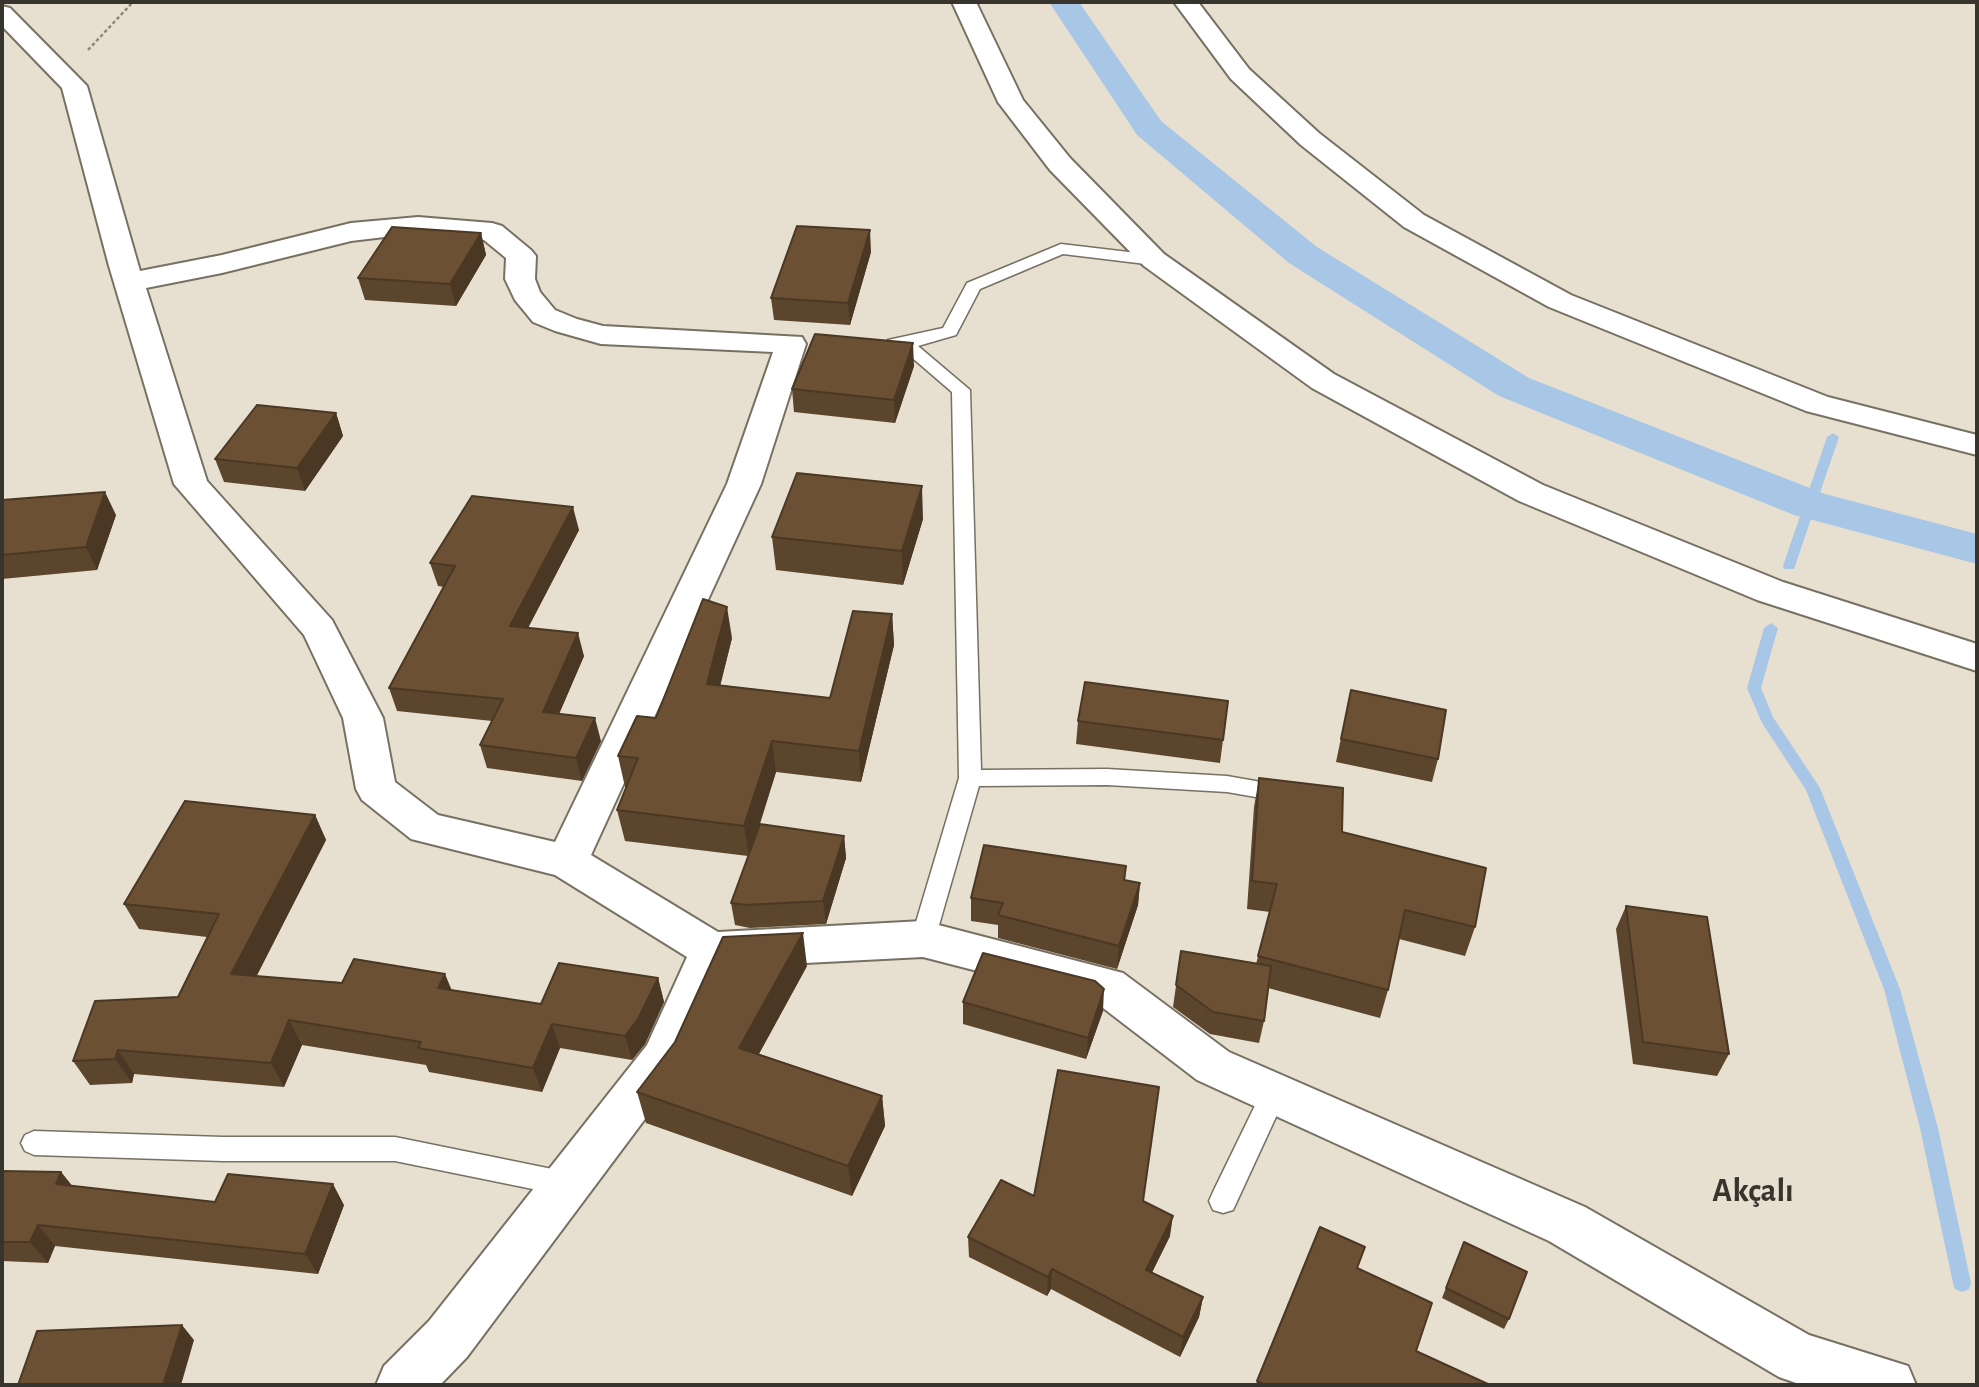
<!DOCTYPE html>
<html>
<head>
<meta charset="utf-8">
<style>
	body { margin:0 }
	#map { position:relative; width:1979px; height:1387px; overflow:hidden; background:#e7e0d0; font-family:"Alegreya Sans",sans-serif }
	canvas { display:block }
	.frame { position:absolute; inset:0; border:4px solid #37342e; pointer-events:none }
</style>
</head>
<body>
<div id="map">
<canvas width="1979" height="1387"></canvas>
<div class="frame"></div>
</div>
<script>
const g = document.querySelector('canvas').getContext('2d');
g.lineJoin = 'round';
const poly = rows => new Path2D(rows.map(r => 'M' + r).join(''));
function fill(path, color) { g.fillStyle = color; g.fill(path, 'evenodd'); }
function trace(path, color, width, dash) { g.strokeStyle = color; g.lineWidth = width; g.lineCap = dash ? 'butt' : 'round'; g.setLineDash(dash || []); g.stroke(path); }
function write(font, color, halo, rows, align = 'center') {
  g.font = font + ' "Alegreya Sans",sans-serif'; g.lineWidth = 7; g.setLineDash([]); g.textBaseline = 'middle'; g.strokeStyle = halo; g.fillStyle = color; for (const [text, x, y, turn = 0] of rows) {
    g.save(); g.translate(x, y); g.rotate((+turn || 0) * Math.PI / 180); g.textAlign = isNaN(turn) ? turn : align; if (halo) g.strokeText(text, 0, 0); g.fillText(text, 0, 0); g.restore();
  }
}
fill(poly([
	[1833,433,1839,437,1795,566,1794,569,1784,569,1783,566,1827,437,1833,433],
	[1771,623,1778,628,1761,688,1773,717,1820,788,1900,989,1938,1128,1971,1283,1969,1289,1962,1292,1955,1289,1953,1283,1920,1128,1884,989,1806,790,1762,723,1747,688,1764,628,1771,623]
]), '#a8c6e6');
fill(poly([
	[1049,2,1079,2,1161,121,1317,247,1529,378,1825,494,1977,534,1977,564,1794,515,1499,396,1289,263,1137,135,1049,2]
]), '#a8c6e6');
const lane = poly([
	[1061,244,1154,255,1162,260,1154,265,1063,254,980,289,956,335,918,346,970,390,981,770,1107,769,1227,776,1284,786,1292,788,1295,794,1292,800,1284,802,1227,792,1107,785,979,786,935,939,931,946,923,949,915,946,911,939,959,778,952,392,902,349,888,348,886,344,888,340,943,328,967,283,1061,244],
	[1274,1082,1283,1085,1287,1093,1233,1210,1223,1213,1213,1210,1209,1201,1213,1192,1265,1085,1274,1082],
	[34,1131,223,1137,395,1137,567,1172,576,1175,580,1184,576,1193,567,1196,395,1161,223,1161,34,1155,25,1151,21,1143,25,1135,34,1131]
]);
const street = poly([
	[952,2,976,2,1023,100,1070,158,1164,254,1334,374,1543,485,1783,582,1977,644,1977,671,1757,600,1519,501,1312,388,1144,266,1050,170,998,102,952,2],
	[1174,2,1198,2,1249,69,1319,133,1424,215,1571,295,1828,397,1977,435,1977,455,1806,411,1549,307,1404,227,1301,145,1231,79,1174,2],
	[2,6,10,8,87,86,140,271,222,255,351,223,418,217,492,223,502,226,531,250,536,256,535,279,540,292,555,310,577,319,603,326,802,337,806,344,761,484,591,855,718,932,923,921,1123,973,1229,1052,1585,1207,1809,1335,1908,1366,1916,1385,1802,1385,1779,1377,1549,1241,1197,1080,1094,1001,923,957,727,967,680,1072,467,1357,440,1385,376,1385,384,1366,429,1321,647,1045,687,957,555,875,411,839,362,800,356,789,343,718,304,635,174,484,109,266,62,88,2,26,2,6],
	[418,233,484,240,506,258,505,279,515,300,533,322,555,331,601,344,773,352,727,484,555,842,438,815,395,782,383,718,332,620,207,481,146,288,222,273,351,241,418,233]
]);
trace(lane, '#777063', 3);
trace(street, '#777063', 4);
trace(poly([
	[88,50,133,2]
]), '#8d887d', 2.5, [3.5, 2.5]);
fill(lane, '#fff');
fill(street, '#fff');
fill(poly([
	[481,233,486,255,456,306,365,300,358,278],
	[871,252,850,325,774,320,771,298],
	[914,366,895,423,794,412,792,389],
	[336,413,343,436,305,491,224,482,215,459],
	[2,500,116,515,97,570,2,579],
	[923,519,903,585,776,570,772,537],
	[579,530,528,628,584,656,559,714,601,741,582,781,487,768,480,745,492,721,397,711,389,688,444,587,438,586,430,563],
	[892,614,894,645,861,782,776,772,760,824,844,836,846,858,826,924,750,928,735,925,731,903,748,856,625,841,617,810,627,787,625,787,618,756,656,718,732,638,720,685,830,698],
	[1351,690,1438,759,1432,782,1336,762],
	[1078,721,1223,740,1220,763,1076,744],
	[1259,778,1342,832,1475,927,1465,956,1399,939,1388,990,1380,1018,1268,988,1264,1021,1259,1043,1210,1034,1173,1007,1181,951,1256,964,1270,912,1247,909,1254,807],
	[315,815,326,840,256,976,451,990,541,1004,658,978,664,1002,645,1044,632,1060,560,1048,542,1092,429,1072,426,1065,302,1045,284,1087,134,1074,132,1083,90,1085,73,1061,178,997,207,937,139,929,124,904],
	[1126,866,1125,881,1140,883,1138,905,1117,969,998,938,998,925,971,921,971,898],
	[1626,906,1729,1054,1717,1076,1633,1064,1616,929],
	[807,966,759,1054,882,1096,885,1126,852,1196,646,1123,637,1092],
	[963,1002,1103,1011,1086,1059,963,1024],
	[2,1171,61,1172,72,1186,215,1202,344,1205,318,1274,55,1246,48,1263,2,1261],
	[1034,1196,1143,1201,1170,1236,1152,1272,1203,1297,1199,1317,1180,1357,1051,1289,1047,1296,969,1257,968,1237],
	[1464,1242,1509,1319,1504,1329,1442,1298],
	[1365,1247,1357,1269,1416,1351,1490,1385,1256,1385,1257,1381]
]), '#5c452d');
fill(poly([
	[870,230,871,252,850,325,848,303],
	[481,233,486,255,456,306,450,284],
	[913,343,914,366,895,423,894,400],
	[336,413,343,436,305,491,297,468],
	[922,486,923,519,903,585,902,551],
	[105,492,116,515,97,570,86,547],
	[573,507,579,530,517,649,510,626],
	[727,607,732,638,713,715,707,684],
	[892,614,894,645,861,782,859,751],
	[578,633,584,656,550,735,543,712],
	[595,718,601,741,582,781,576,758],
	[772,741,776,772,749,856,744,826],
	[315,815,326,840,245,999,231,974],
	[844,836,846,858,826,924,823,901],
	[1140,883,1138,905,1117,969,1119,946],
	[803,933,807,966,745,1079,739,1048],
	[445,974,455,998,438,988],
	[658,978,664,1002,645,1044,632,1060,625,1036],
	[1104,989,1103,1011,1086,1059,1088,1038],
	[289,1020,302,1045,284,1087,271,1063],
	[552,1024,560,1048,542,1092,533,1068],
	[118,1050,134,1074,132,1083,115,1059],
	[882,1096,885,1126,852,1196,848,1166],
	[61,1172,78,1193,56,1184],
	[333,1184,344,1205,318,1274,305,1254],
	[1173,1216,1170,1236,1144,1289,1146,1270],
	[38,1225,55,1246,48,1263,30,1242],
	[1052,1269,1051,1289,1047,1296,1048,1277],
	[1203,1297,1199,1317,1180,1357,1183,1337],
	[182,1325,194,1340,181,1385,163,1385]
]), '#4b3824');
const building = poly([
	[797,226,870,230,848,303,771,298,797,226],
	[392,227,481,233,450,284,358,278,392,227],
	[815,334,913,343,894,400,792,389,815,334],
	[257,405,336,413,297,468,215,459,257,405],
	[797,473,922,486,902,551,772,537,797,473],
	[105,492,86,547,2,555,2,500,105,492],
	[472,496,573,507,510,626,578,633,543,712,595,718,576,758,480,745,503,699,389,688,455,566,430,563,472,496],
	[703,599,727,607,707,684,830,698,853,611,892,614,859,751,772,741,744,826,617,810,638,758,618,756,637,716,656,718,703,599],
	[1085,682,1228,701,1223,740,1078,721,1085,682],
	[1351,690,1446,710,1438,759,1341,739,1351,690],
	[1259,778,1343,788,1342,832,1486,868,1475,927,1405,910,1388,990,1258,956,1277,884,1252,881,1259,778],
	[185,801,315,815,231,974,342,983,354,959,445,974,438,988,541,1004,559,963,658,978,638,1019,625,1036,552,1024,533,1068,418,1048,421,1042,289,1020,271,1063,118,1050,115,1059,73,1061,95,1001,178,997,219,914,124,904,185,801],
	[760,824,844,836,823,901,746,905,731,903,760,824],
	[984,845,1126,866,1124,880,1140,883,1119,946,998,915,1003,903,971,898,984,845],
	[1626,906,1707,917,1729,1054,1643,1042,1626,906],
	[803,933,739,1048,882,1096,848,1166,637,1092,675,1042,723,937,803,933],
	[1181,951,1271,966,1264,1021,1213,1012,1176,985,1181,951],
	[983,953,1095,981,1104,989,1088,1038,963,1002,983,953],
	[1058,1070,1159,1087,1143,1201,1173,1216,1146,1270,1203,1297,1183,1337,1052,1269,1048,1277,968,1237,1001,1180,1034,1196,1058,1070],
	[2,1171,61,1172,56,1184,215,1202,228,1174,333,1184,305,1254,38,1225,30,1242,2,1242,2,1171],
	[1320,1227,1365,1247,1357,1268,1432,1303,1416,1351,1490,1385,1266,1385,1257,1381,1320,1227],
	[1464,1242,1527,1272,1509,1319,1446,1288,1464,1242],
	[182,1325,163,1385,18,1385,37,1331,182,1325]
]);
fill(building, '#6b5034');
trace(building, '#4b3824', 2);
write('bold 33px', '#37342e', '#e7e0d0', [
	["Akçalı",1753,1191]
]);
</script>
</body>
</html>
